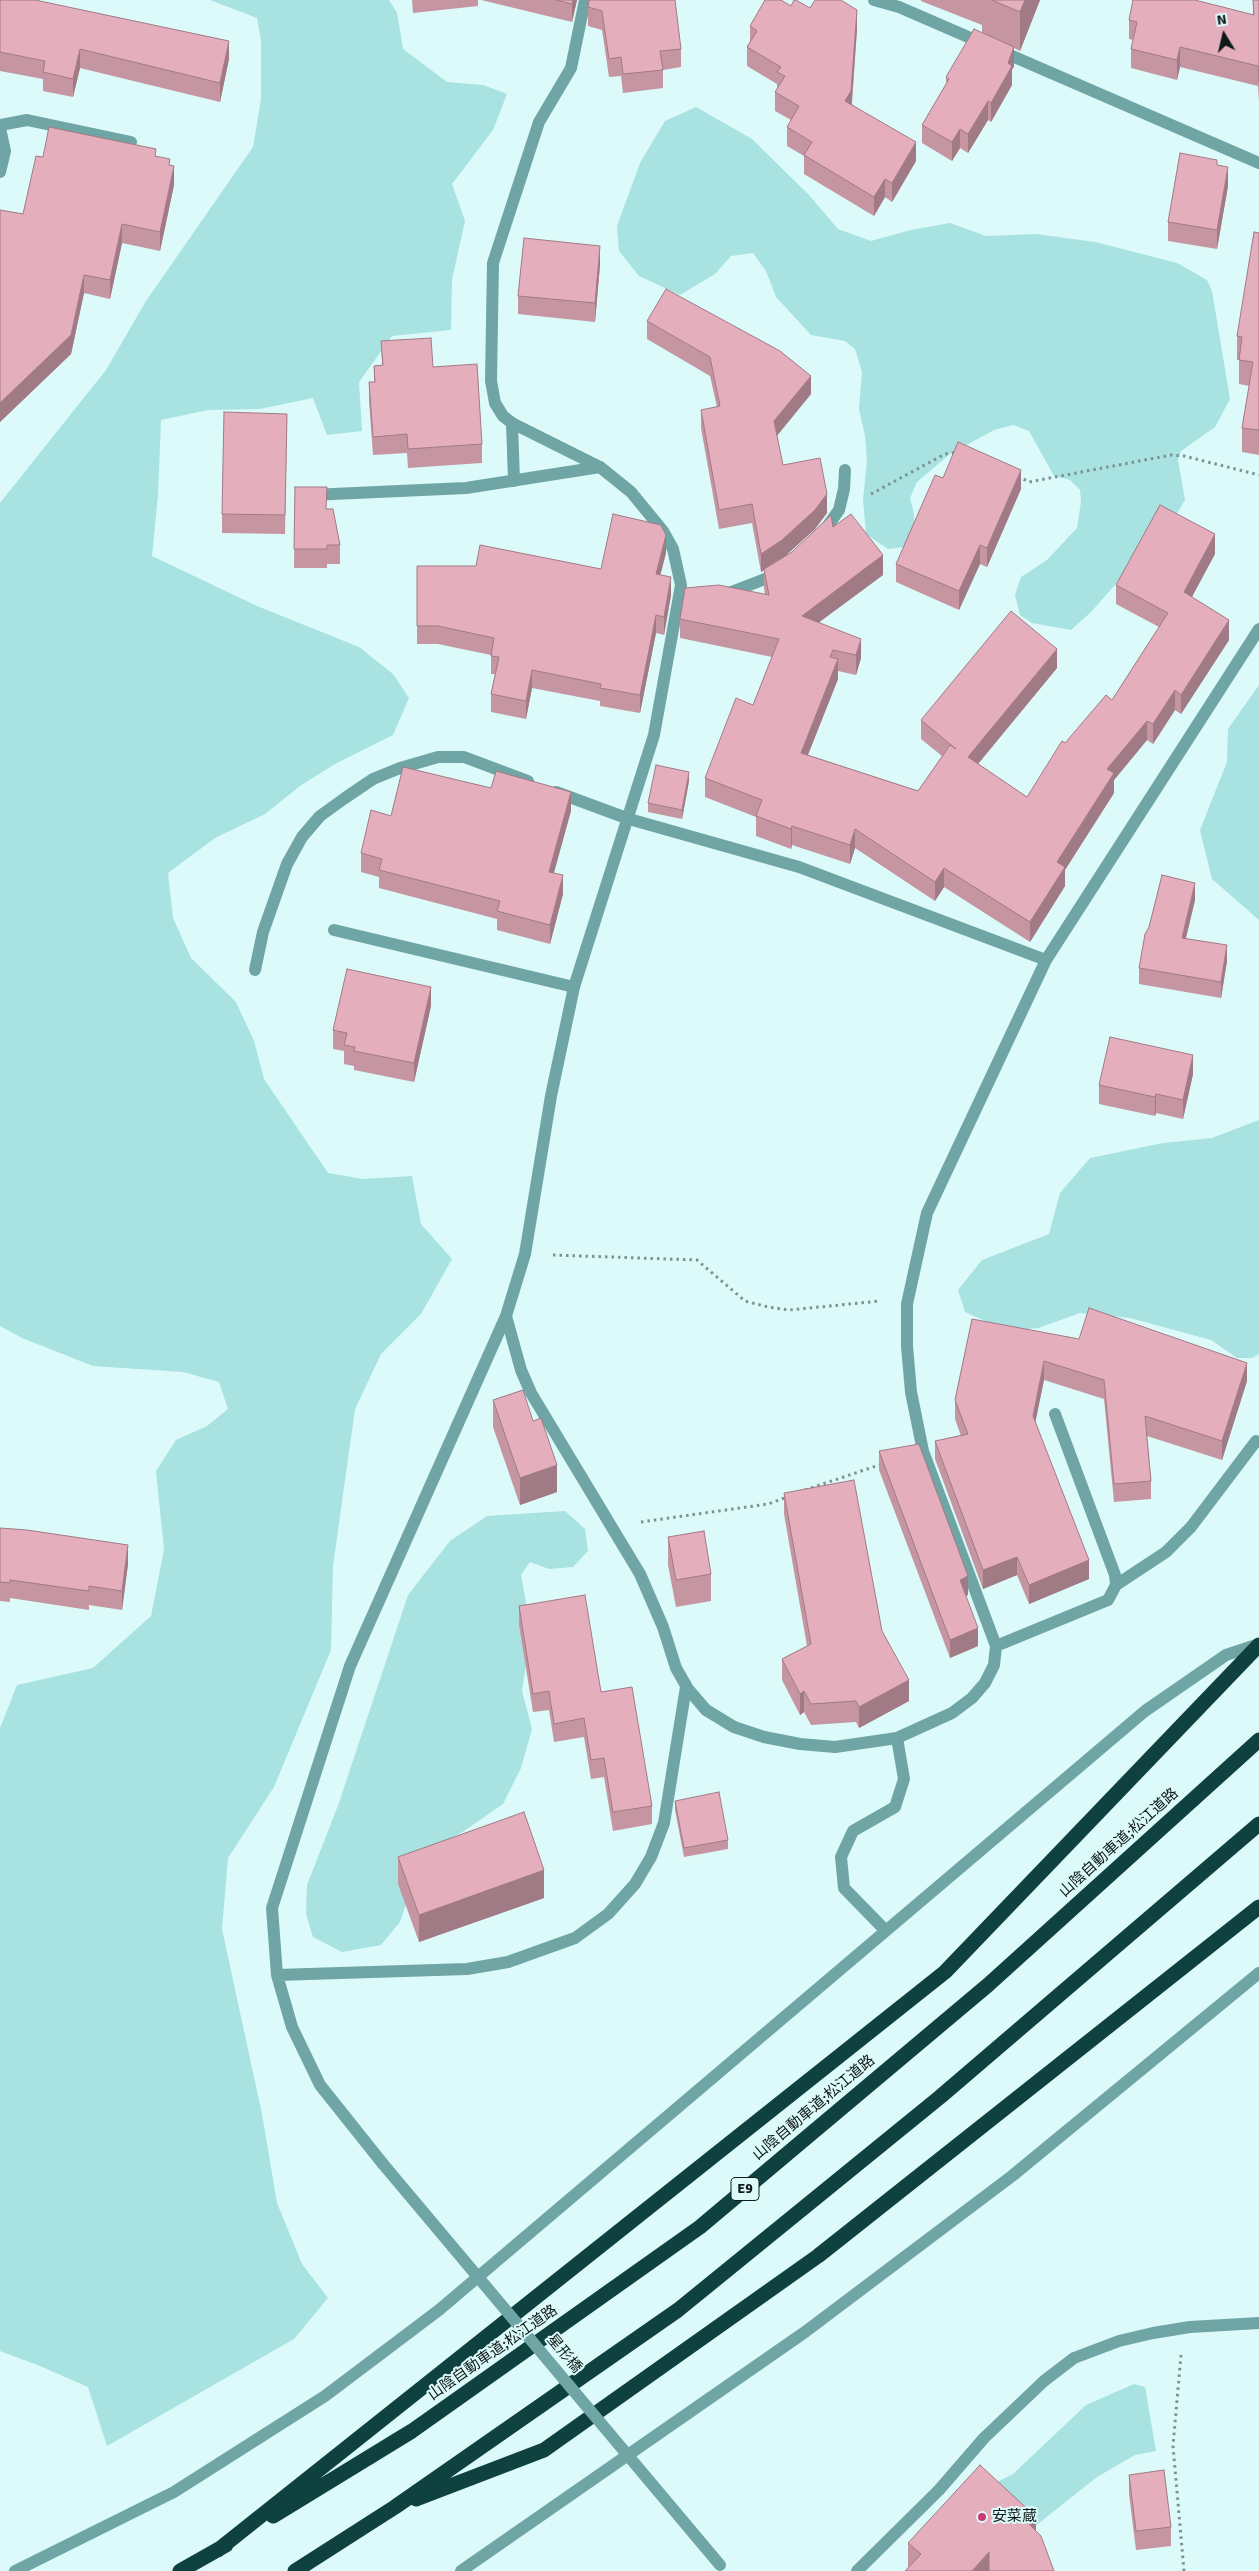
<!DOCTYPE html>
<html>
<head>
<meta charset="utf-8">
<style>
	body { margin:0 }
	#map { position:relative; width:1259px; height:2571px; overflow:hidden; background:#dcfaf9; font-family:Signika,sans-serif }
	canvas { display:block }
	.north { position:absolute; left:1199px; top:10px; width:50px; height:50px; -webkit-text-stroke:4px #dcfaf9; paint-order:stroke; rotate:351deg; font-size:14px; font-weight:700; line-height:20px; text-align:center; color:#101a1a }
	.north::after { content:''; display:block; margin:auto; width:18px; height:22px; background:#101a1a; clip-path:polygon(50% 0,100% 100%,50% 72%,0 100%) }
</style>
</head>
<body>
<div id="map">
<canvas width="1259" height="2571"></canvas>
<div class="north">N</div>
</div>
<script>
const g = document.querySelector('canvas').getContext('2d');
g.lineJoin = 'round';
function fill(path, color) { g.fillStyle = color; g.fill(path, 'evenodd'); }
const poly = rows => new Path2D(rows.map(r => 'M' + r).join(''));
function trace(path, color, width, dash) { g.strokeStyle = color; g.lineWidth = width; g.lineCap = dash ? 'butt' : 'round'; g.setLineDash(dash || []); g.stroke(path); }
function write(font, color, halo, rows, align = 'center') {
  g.font = font + ' Signika,"Noto Sans JP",sans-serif'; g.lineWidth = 4; g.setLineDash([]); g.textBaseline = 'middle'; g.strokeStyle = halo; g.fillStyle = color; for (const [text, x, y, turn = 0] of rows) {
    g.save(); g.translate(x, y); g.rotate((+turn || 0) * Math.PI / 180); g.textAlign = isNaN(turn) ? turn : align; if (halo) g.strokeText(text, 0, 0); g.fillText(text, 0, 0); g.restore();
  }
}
fill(poly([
	[210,0,389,0,397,13,403,49,447,82,483,85,507,94,493,130,452,184,465,221,452,279,451,330,392,336,359,382,362,431,327,435,313,398,260,409,208,410,161,420,158,495,152,556,257,606,359,647,393,674,409,698,393,735,335,764,300,786,265,814,215,838,168,873,173,918,191,958,236,1002,254,1041,264,1079,328,1173,363,1179,412,1176,421,1224,452,1259,421,1314,381,1354,355,1409,333,1566,331,1650,274,1787,228,1858,222,1929,262,2114,277,2203,302,2264,328,2298,294,2339,107,2446,88,2387,40,2366,0,2351,0,1728,17,1685,93,1668,151,1616,164,1550,156,1471,176,1440,207,1426,228,1409,219,1382,183,1372,93,1366,22,1338,0,1326,0,503,106,370,146,301,253,147,261,99,261,40,257,18],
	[696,107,752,139,809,195,838,229,871,241,911,230,950,223,986,236,1036,234,1095,242,1177,263,1207,280,1212,291,1230,399,1215,427,1181,451,1178,460,1185,500,1173,520,1090,613,1071,630,1032,623,1020,615,1015,595,1021,577,1047,560,1077,528,1081,502,1080,490,1070,480,1054,476,1029,431,1013,425,994,430,950,454,917,482,910,498,914,514,914,532,905,547,888,549,866,534,863,500,867,460,865,436,859,409,862,372,855,349,845,341,811,335,776,297,766,271,753,253,731,256,715,274,680,295,639,276,619,251,617,226,640,163,665,121],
	[1259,685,1259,920,1212,879,1200,830,1227,762,1228,729],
	[1259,1120,1259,1354,1252,1358,1237,1358,1211,1340,1130,1318,1080,1313,1038,1328,1007,1331,965,1312,958,1290,982,1260,1049,1234,1060,1193,1090,1158,1163,1143,1212,1138],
	[565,1511,585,1529,588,1551,573,1567,549,1569,530,1562,521,1575,531,1630,522,1691,532,1729,521,1768,503,1804,464,1831,423,1854,400,1922,381,1945,342,1952,313,1937,306,1914,307,1885,339,1803,408,1595,450,1541,487,1516],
	[1134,2384,1145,2387,1156,2451,1135,2455,1097,2477,1029,2531,987,2487,1013,2474,1086,2405]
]), '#a8e2e1');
trace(poly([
	[1018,476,1029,482,1171,455,1184,456,1259,475],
	[871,494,945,454,957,452],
	[553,1255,697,1260,745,1301,768,1307,789,1310,880,1301],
	[805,1490,882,1464],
	[641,1522,768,1504,787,1497],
	[1181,2355,1173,2446,1184,2571]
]), '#7d9292', 3, [2.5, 4]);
trace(poly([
	[512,423,514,481],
	[311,495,466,488,600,467],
	[822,534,839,510,844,489,845,470],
	[726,594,765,579,778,571],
	[556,792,629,819],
	[255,970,263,932,287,864,302,837,320,816,345,798,373,779,400,768,438,757,464,757,528,781]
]), '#6fa5a4', 12);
trace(poly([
	[874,0,899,7,1259,163],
	[0,125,27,120,131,142],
	[0,128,5,151,0,172],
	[629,819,799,867,1046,960],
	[334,930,574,987],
	[506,1316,521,1370,531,1393,640,1574,663,1627,676,1668,688,1689,706,1710,734,1727,764,1737,800,1744,835,1747,897,1738],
	[1116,1585,1166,1552,1191,1527,1256,1441],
	[996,1646,1108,1600,1116,1585,1115,1575,1055,1414],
	[885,1930,844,1888,841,1857,853,1831,895,1807,904,1779,897,1738,952,1713,972,1698,985,1683,994,1665,996,1646,923,1451,911,1392,907,1346,907,1304,927,1213,1046,960,1259,629],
	[277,1975,467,1969,508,1962,575,1938,608,1914,635,1884,651,1857,664,1823,686,1687],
	[383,2164,320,2085,292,2027,277,1975,272,1908,350,1666,506,1316,525,1254,551,1096,574,987,654,735,681,585,673,549,663,531,631,492,600,467,512,423,503,416,495,403,491,381,493,263,539,122,571,68,585,0],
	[15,2571,174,2492,325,2396,439,2310,1145,1711,1226,1655,1259,1644],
	[461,2571,805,2332,1012,2176,1259,1973],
	[857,2571,939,2490,984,2438,1044,2381,1074,2358,1119,2341,1153,2333,1190,2327,1259,2323]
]), '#6fa5a4', 12);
trace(poly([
	[416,2499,544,2450,818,2256,1259,1907],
	[273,2516,412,2431,700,2227,988,1985,1259,1740],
	[218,2550,945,1972,1259,1645],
	[180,2571,226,2545],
	[295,2571,395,2507,678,2310,940,2097,1259,1824]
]), '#104141', 15);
trace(poly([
	[383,2164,720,2565]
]), '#6fa5a4', 12);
fill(poly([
	[0,0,229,59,220,102,80,68,73,97,43,91,43,79,0,71],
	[412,0,478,0,478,6,413,13],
	[481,0,577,0,572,22],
	[589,0,681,49,681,67,663,70,663,88,623,93,621,76,609,77,602,30,588,26,588,7],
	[921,0,1040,0,1020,51,1014,48,1014,66,1012,70,1012,85,991,122,988,120,968,153,960,148,952,161,922,143,922,125,946,84,946,77,982,33,982,25,921,1],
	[1253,0,1259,0,1259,102,1258,86,1180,67,1177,80,1131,68,1131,49,1133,40,1129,39,1129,20,1253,14],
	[791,6,810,8,857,29,852,104,916,161,892,202,885,197,874,216,804,174,804,156,787,146,787,127,791,120,775,111,775,92,777,89,777,84,747,66,747,47,750,42,750,26],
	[156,156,170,166,174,185,160,251,122,243,110,299,84,293,71,354,0,422,0,210,23,214,43,157],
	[1217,165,1228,186,1217,249,1168,241,1168,222],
	[1259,233,1259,455,1242,452,1242,428,1249,386,1239,384,1239,360,1237,360,1237,336],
	[600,265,595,322,518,314,518,296],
	[647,321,811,394,777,436,783,465,827,513,815,529,784,557,833,527,883,575,819,622,861,658,856,675,838,671,838,679,808,755,918,791,942,756,921,739,921,720,1057,668,978,764,1027,797,1065,743,1112,700,1159,627,1116,604,1116,585,1215,554,1191,597,1229,640,1181,714,1175,710,1153,744,1147,740,1114,780,1114,793,1065,870,1065,886,1030,942,944,887,935,901,855,848,850,864,792,845,791,849,756,836,756,817,705,797,705,778,753,705,772,657,680,638,680,619,765,595,764,588,764,570,761,572,752,523,719,529,701,428,701,410,717,407,710,376,647,339],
	[381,341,433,367,482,444,482,463,408,468,407,453,373,455,369,401,369,382,374,382,374,366,382,365],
	[287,414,285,534,222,533,222,514],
	[295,487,327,509,340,545,340,564,327,564,327,568,294,568],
	[1021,489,987,567,980,564,959,610,896,582,896,564],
	[666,553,660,575,671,595,664,635,656,633,640,713,600,706,600,701,532,688,526,719,491,712,491,694,495,674,491,674,491,655,438,644,417,644,417,566,476,566,601,569],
	[689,781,682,819,648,812,648,803],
	[571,811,553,873,563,894,550,944,497,930,497,919,379,888,379,877,361,872,361,853,391,816],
	[1195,900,1186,938,1227,961,1221,998,1139,984,1139,968],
	[431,1006,414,1082,354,1070,354,1066,344,1064,344,1051,333,1049,333,1030],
	[1193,1074,1183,1119,1156,1113,1155,1116,1099,1104,1099,1085],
	[972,1319,1247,1381,1222,1460,1147,1436,1151,1481,1151,1499,1114,1502,1104,1399,1044,1380,1035,1422,1089,1579,1029,1604,1017,1575,983,1589,935,1459,935,1441,961,1436,955,1419,955,1400],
	[493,1400,557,1492,520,1505,493,1427],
	[879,1451,968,1595,966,1596,978,1646,950,1658,879,1470],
	[784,1493,882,1631,909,1701,859,1728,856,1722,811,1725,804,1712,800,1715,782,1680,782,1659,807,1646,784,1514],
	[0,1528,128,1564,122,1610,89,1605,89,1610,10,1598,10,1602,0,1601],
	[668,1537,711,1574,711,1601,676,1607,668,1565],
	[519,1606,601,1692,652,1806,652,1824,613,1831,604,1777,591,1779,584,1737,554,1742,549,1710,533,1712,519,1625],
	[675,1801,728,1840,728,1849,684,1857,675,1810],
	[398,1857,544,1898,419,1942,398,1884],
	[1129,2475,1171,2527,1171,2546,1136,2550,1129,2494],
	[1036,2531,908,2567,908,2543]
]), '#c596a2');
fill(poly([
	[573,0,577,0,572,22,572,4],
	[1025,0,1040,0,1020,51,1020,12],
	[857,10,857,29,851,110,845,101],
	[229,41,229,59,220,102,220,83],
	[1014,47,1014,66,1012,70,1012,85,991,122,991,103],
	[1180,47,1180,67,1177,80,1177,60],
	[80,49,80,68,73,97,73,79],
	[988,101,988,120,968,153,968,134],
	[960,129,960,148,952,161,952,142],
	[916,142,916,161,892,202,892,183],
	[174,166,174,185,160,251,160,232],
	[1228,167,1228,186,1217,249,1217,230],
	[885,179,885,197,874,216,874,197],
	[122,224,122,243,110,299,110,280],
	[600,246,600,265,595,322,595,303],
	[84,275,84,293,71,354,0,422,0,403],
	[811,376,811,394,774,439,774,421],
	[1021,470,1021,489,987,567,987,548],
	[827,494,827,513,815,529,782,559,761,572,761,554],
	[1215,534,1215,554,1184,612,1184,592],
	[666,535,666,553,656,592,656,574],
	[980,545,980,564,959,610,959,591],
	[883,555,883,575,802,635,802,616],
	[671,577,671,595,664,635,664,617],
	[656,615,656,633,640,713,640,695],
	[1229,620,1229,640,1181,714,1181,695],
	[861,639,861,658,856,675,856,655],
	[1057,649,1057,668,968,776,968,757],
	[838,659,838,679,801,772,801,753],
	[532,670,532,688,526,719,526,701],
	[1175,690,1175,710,1153,744,1153,724],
	[1147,721,1147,740,1114,780,1114,793,1065,870,1065,886,1030,942,1030,922,1057,862,1107,769],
	[689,772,689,781,682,819,682,810],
	[571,792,571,811,549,891,549,872],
	[792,826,792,845,791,849,791,829],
	[855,829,855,848,850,864,850,845],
	[944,868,944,887,935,901,935,882],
	[563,875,563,894,550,944,550,925],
	[1195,883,1195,900,1182,954,1182,938],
	[1227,945,1227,961,1221,998,1221,982],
	[431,987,431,1006,414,1082,414,1063],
	[1193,1055,1193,1074,1183,1119,1183,1100],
	[1156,1094,1156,1113,1155,1116,1155,1097],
	[1044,1361,1044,1380,1033,1434,1033,1416],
	[1247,1363,1247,1381,1222,1460,1222,1441],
	[557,1465,557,1492,520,1505,520,1478],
	[128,1545,128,1564,122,1610,122,1591],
	[1017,1557,1017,1575,983,1589,983,1570],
	[1089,1560,1089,1579,1029,1604,1029,1585],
	[968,1576,968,1595,960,1598,960,1580],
	[978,1628,978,1646,950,1658,950,1640],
	[909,1680,909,1701,859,1728,859,1707],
	[804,1691,804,1712,800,1715,800,1694],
	[544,1870,544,1898,419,1942,419,1915],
	[1036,2517,1036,2542,1029,2524],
	[989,2552,989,2571,972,2571]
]), '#a07a84');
const building = poly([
	[0,0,35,0,229,41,220,83,80,49,73,79,43,72,45,61,0,52,0,0],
	[556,0,573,0,572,4,556,0],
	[589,0,675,0,681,49,660,51,663,70,623,74,621,57,609,59,602,11,588,7,589,0],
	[765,0,781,0,791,6,794,0,796,0,810,8,815,0,841,0,857,10,851,91,845,101,916,142,892,183,885,179,874,197,804,155,812,142,787,127,799,106,775,92,785,76,777,72,781,67,747,47,757,31,750,26,765,0],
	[992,0,1025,0,1020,12,992,0],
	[1133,0,1195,0,1254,15,1253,0,1259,0,1259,82,1258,66,1180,47,1177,60,1131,49,1137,22,1129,20,1133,0],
	[974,29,1014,47,1008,63,1012,66,991,103,988,101,968,134,960,129,952,142,922,125,949,79,946,77,974,29],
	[49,127,156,149,155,156,170,159,169,165,174,166,160,232,122,224,110,280,84,275,71,335,0,403,0,210,23,214,36,156,43,157,49,127],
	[1180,153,1217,160,1217,165,1228,167,1217,230,1168,222,1180,153],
	[1254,232,1259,233,1259,430,1242,428,1253,362,1239,360,1242,337,1237,336,1254,232],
	[524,238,600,246,595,303,518,296,524,238],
	[666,289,780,351,811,376,774,421,783,465,820,458,827,494,815,510,782,540,761,554,752,504,719,510,701,410,720,406,710,357,647,321,666,289],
	[431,338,433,367,477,364,482,444,408,449,407,434,373,437,369,382,375,382,374,366,383,365,381,341,431,338],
	[224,412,287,414,285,515,222,514,224,412],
	[958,442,1021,470,987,548,980,545,959,591,896,564,935,475,943,478,958,442],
	[295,487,327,487,326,509,333,509,340,545,327,545,327,549,294,549,295,487],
	[1160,505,1215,534,1184,592,1229,620,1181,695,1175,690,1153,724,1147,721,1107,769,1114,773,1057,862,1065,867,1030,922,944,868,935,882,855,829,850,845,792,826,791,829,756,816,762,800,705,778,736,698,753,705,779,639,680,619,685,588,719,585,769,595,764,569,792,552,831,515,833,527,851,514,883,555,802,616,861,639,856,655,833,650,830,657,838,659,801,753,918,791,950,745,956,749,921,720,1011,611,1057,649,968,757,1027,797,1062,741,1065,743,1106,695,1112,700,1168,613,1116,585,1160,505],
	[613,514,661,525,666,535,656,574,671,577,664,617,656,615,640,695,600,688,601,684,532,670,526,701,491,694,499,657,491,656,494,638,438,626,417,626,417,566,476,566,480,545,601,569,613,514],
	[656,765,689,772,682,810,648,803,656,765],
	[403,767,491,788,496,771,571,792,549,872,563,875,550,925,497,911,500,901,379,870,382,859,361,853,371,810,391,816,403,767],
	[1162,875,1195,883,1182,938,1227,945,1221,982,1139,968,1145,934,1149,927,1162,875],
	[347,969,431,987,414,1063,354,1051,355,1047,344,1045,347,1033,333,1030,347,969],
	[1110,1037,1193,1055,1183,1100,1156,1094,1155,1097,1099,1085,1110,1037],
	[1089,1308,1247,1363,1222,1441,1145,1416,1151,1481,1114,1484,1104,1380,1044,1361,1033,1416,1089,1560,1029,1585,1017,1557,983,1570,935,1441,968,1434,955,1400,972,1319,1079,1339,1089,1308],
	[523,1390,533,1421,541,1418,557,1465,520,1478,493,1400,523,1390],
	[919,1444,968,1576,960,1580,978,1628,950,1640,879,1451,919,1444],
	[854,1480,882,1631,909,1680,859,1707,856,1701,811,1704,804,1691,800,1694,782,1659,811,1644,784,1493,854,1480],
	[0,1528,27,1530,128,1545,122,1591,89,1586,89,1591,10,1580,10,1583,0,1582,0,1528],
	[704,1531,711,1574,676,1580,668,1537,704,1531],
	[585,1595,601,1692,632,1687,652,1806,613,1812,604,1758,591,1760,584,1718,554,1724,549,1691,533,1694,519,1606,585,1595],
	[719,1792,728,1840,684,1848,675,1801,719,1792],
	[524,1812,544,1870,419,1915,398,1857,524,1812],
	[980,2465,1036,2517,1029,2524,1041,2536,1054,2571,989,2571,989,2552,972,2571,905,2571,921,2554,908,2543,980,2465],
	[1164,2470,1171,2527,1136,2531,1129,2475,1164,2470]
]);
fill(building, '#e5aebc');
trace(building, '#a07a84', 1);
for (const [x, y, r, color] of [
	[982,2517,5,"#c83c71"]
]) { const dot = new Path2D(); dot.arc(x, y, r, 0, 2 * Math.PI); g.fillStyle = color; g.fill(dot); trace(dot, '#dcfaf9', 2); }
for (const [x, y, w] of [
	[745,2189,28]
]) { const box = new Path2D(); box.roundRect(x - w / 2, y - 11.5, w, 23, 4); g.fillStyle = '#dcfaf9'; g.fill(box); trace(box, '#101a1a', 1); }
write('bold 14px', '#101a1a', null, [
	["E9",745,2189]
]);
write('15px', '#101a1a', '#dcfaf9', [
	["山陰自動車道;松江道路",1119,1843,-42],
	["山陰自動車道;松江道路",814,2108,-40],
	["山陰自動車道;松江道路",493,2353,-35],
	["星形橋",564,2354,50]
]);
write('15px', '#101a1a', '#dcfaf9', [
	["安菜蔵",992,2517]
], 'left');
</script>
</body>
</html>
